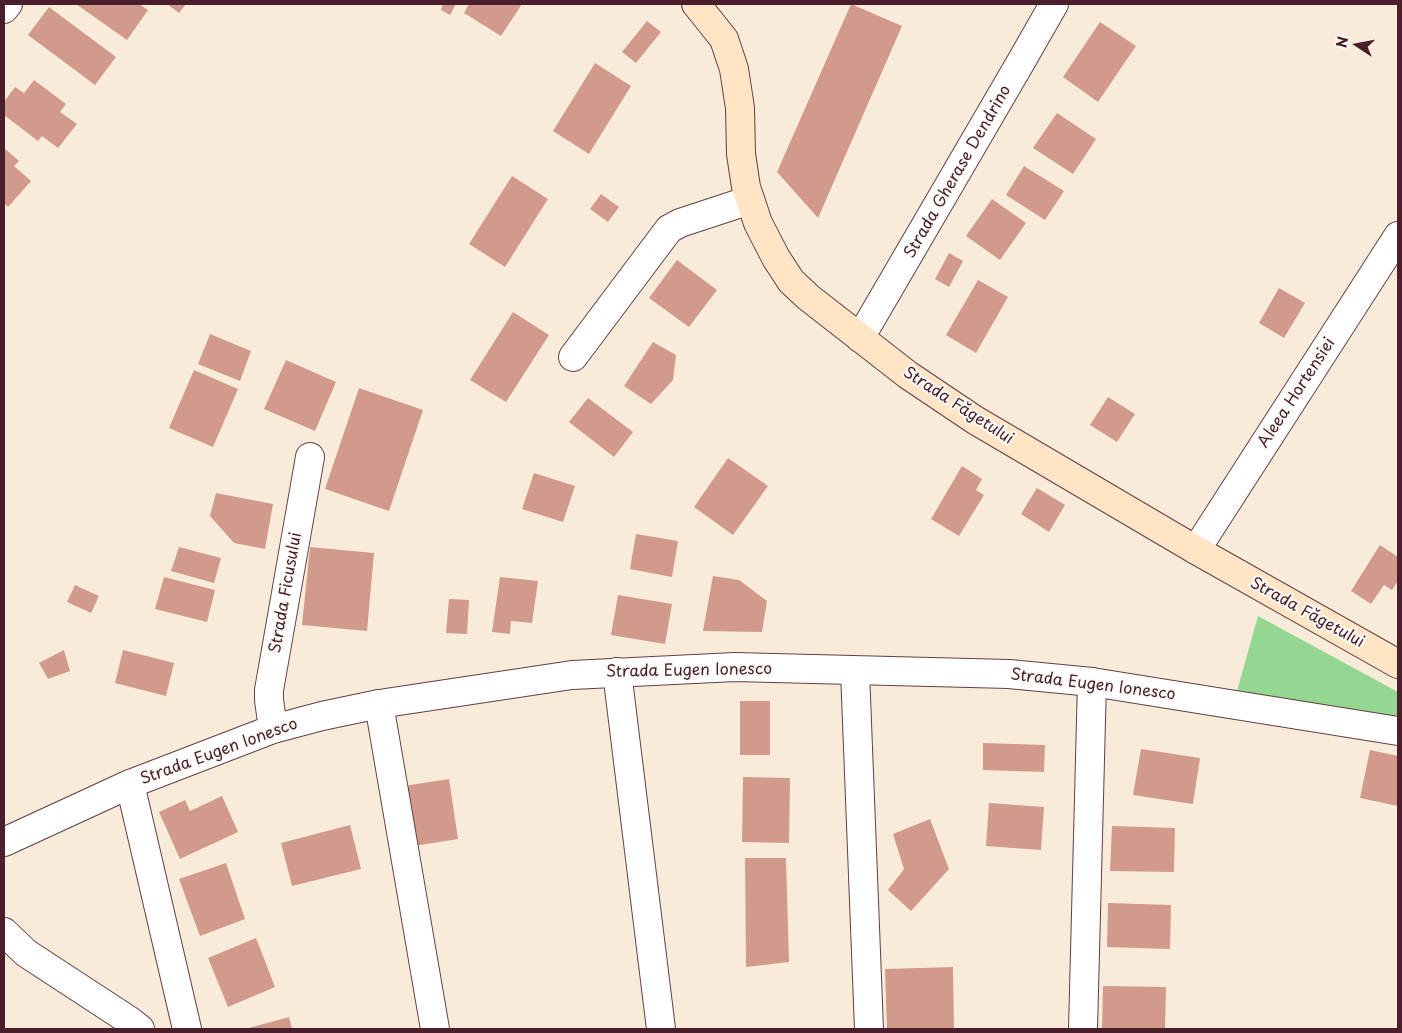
<!DOCTYPE html>
<html>
<head>
<meta charset="utf-8">
<style>
	body { margin:0 }
	#map { position:relative; width:1402px; height:1033px; overflow:hidden; background:#f8ebd9; font-family:"Playpen Sans",sans-serif }
	canvas { display:block }
	.frame { position:absolute; inset:0; border:5px solid #4a1f2b; pointer-events:none }
	.north { position:absolute; left:1332px; top:20px; width:50px; height:50px; -webkit-text-stroke:4px #fdfcf7; paint-order:stroke; rotate:281deg; font-size:14px; font-weight:700; line-height:20px; text-align:center; color:#4a1f2b }
	.north::after { content:''; display:block; margin:auto; width:18px; height:22px; background:#4a1f2b; clip-path:polygon(50% 0,100% 100%,50% 72%,0 100%) }
</style>
</head>
<body>
<div id="map">
<canvas width="1402" height="1033"></canvas>
<div class="frame"></div>
<div class="north">N</div>
</div>
<script>
const g = document.querySelector('canvas').getContext('2d');
g.lineJoin = 'round';
function fill(path, color) { g.fillStyle = color; g.fill(path, 'evenodd'); }
const poly = rows => new Path2D(rows.map(r => 'M' + r).join(''));
function trace(path, color, width, dash) { g.strokeStyle = color; g.lineWidth = width; g.lineCap = dash ? 'butt' : 'round'; g.setLineDash(dash || []); g.stroke(path); }
function write(font, color, halo, rows, align = 'center') {
  g.font = font + ' "Playpen Sans",sans-serif'; g.lineWidth = 4; g.setLineDash([]); g.textBaseline = 'middle'; g.strokeStyle = halo; g.fillStyle = color; for (const [text, x, y, turn = 0] of rows) {
    g.save(); g.translate(x, y); g.rotate((+turn || 0) * Math.PI / 180); g.textAlign = isNaN(turn) ? turn : align; if (halo) g.strokeText(text, 0, 0); g.fillText(text, 0, 0); g.restore();
  }
}
fill(poly([
	[1258,616,1398,692,1398,724,1328,713,1237,691]
]), '#94d790');
fill(poly([
	[76,4,139,4,148,10,127,40],
	[167,4,186,4,179,13],
	[443,4,456,4,450,15,441,10],
	[469,4,522,4,501,36,464,13],
	[851,4,902,26,818,218,777,172],
	[49,7,116,57,95,85,28,35],
	[647,21,661,32,636,63,622,52],
	[1100,22,1136,46,1098,102,1063,77],
	[595,63,631,86,589,154,553,131],
	[34,80,66,104,60,112,77,124,58,148,42,136,38,141,4,115,4,102,15,87,24,93],
	[1057,113,1096,139,1073,174,1033,148],
	[4,148,19,161,14,166,31,181,8,207,4,203],
	[1024,166,1064,191,1045,220,1006,195],
	[512,176,548,199,505,267,469,244],
	[601,194,619,207,608,222,590,209],
	[992,199,1026,223,1000,260,966,236],
	[949,253,963,261,949,287,935,279],
	[677,260,717,290,689,327,649,298],
	[978,280,1008,297,976,353,946,335],
	[1279,288,1305,303,1284,338,1259,323],
	[513,312,549,335,506,402,470,380],
	[210,334,251,351,240,381,198,364],
	[653,342,676,355,673,380,651,404,624,386],
	[286,360,336,382,315,431,264,409],
	[194,370,238,389,213,447,169,428],
	[359,388,423,410,389,511,325,489],
	[1108,397,1135,414,1117,442,1090,425],
	[588,398,633,432,614,457,569,422],
	[728,458,768,486,733,535,694,507],
	[962,466,982,479,976,490,984,495,959,536,931,519],
	[534,473,575,486,563,522,522,509],
	[1037,488,1065,505,1049,532,1021,514],
	[216,493,273,504,265,549,234,543,210,516],
	[636,534,678,541,672,577,630,569],
	[1380,545,1398,557,1398,581,1392,590,1384,585,1371,604,1351,591],
	[179,547,221,558,214,583,171,571],
	[310,547,374,553,367,631,302,625],
	[713,576,739,580,767,601,762,632,703,631],
	[164,577,215,590,207,622,155,609],
	[500,577,538,581,532,623,511,621,510,634,492,632],
	[75,585,99,596,91,613,67,602],
	[618,595,672,604,665,644,611,635],
	[449,599,469,600,467,634,446,633],
	[64,650,70,671,48,679,39,663],
	[123,650,174,663,166,696,115,683],
	[740,701,770,701,770,755,740,755],
	[983,743,1045,745,1044,772,983,770],
	[1141,749,1200,758,1193,804,1133,795],
	[1370,750,1398,756,1398,806,1360,798],
	[743,777,790,778,789,843,742,842],
	[449,779,458,839,414,846,404,786],
	[222,796,238,832,180,859,159,812,185,800,190,811],
	[989,803,1044,807,1041,850,986,846],
	[930,819,949,869,911,911,888,890,904,869,893,834],
	[350,825,361,869,292,886,281,843],
	[1112,826,1175,828,1174,872,1110,871],
	[745,858,786,858,789,962,746,967],
	[226,863,245,919,200,936,179,879],
	[1108,903,1171,905,1170,949,1107,947],
	[256,938,275,987,228,1007,208,958],
	[953,967,954,1029,887,1029,885,969],
	[1103,986,1166,987,1165,1029,1102,1029],
	[289,1017,292,1029,245,1029]
]), '#d29a8a');
const minor = poly([
	[4,9,8,4],
	[860,338,1022,60,1054,4],
	[573,357,669,229,680,223,750,200],
	[1196,550,1398,236],
	[855,671,869,1029],
	[617,672,661,1029],
	[379,704,435,1029],
	[273,729,269,700,269,690,310,457],
	[130,784,187,1029],
	[4,932,26,953,130,1021,140,1029],
	[1083,1029,1092,682]
]);
const tertiary = poly([
	[4,842,130,784,273,729,322,716,379,704,572,675,735,667,1009,674,1092,682,1398,731]
]);
const secondary = poly([
	[696,4,724,39,734,69,740,108,741,154,746,187,758,223,776,258,791,281,808,297,908,375,975,420,1196,550,1398,664]
]);
trace(minor, '#643e45', 30);
trace(tertiary, '#643e45', 30);
trace(secondary, '#643e45', 30);
trace(minor, '#fff', 28);
trace(tertiary, '#fff', 28);
trace(secondary, '#ffe4c6', 28);
write('16px', '#4a1f2b', '#fdfcf7', [
	["Strada Gherase Dendrino",958,172,-60],
	["Aleea Hortensiei",1297,393,-57],
	["Strada Făgetului",958,406,33],
	["Strada Ficusului",286,593,-80],
	["Strada Făgetului",1307,613,29],
	["Strada Eugen Ionesco",689,671,-1],
	["Strada Eugen Ionesco",1093,685,7],
	["Strada Eugen Ionesco",219,752,-20]
]);
</script>
</body>
</html>
